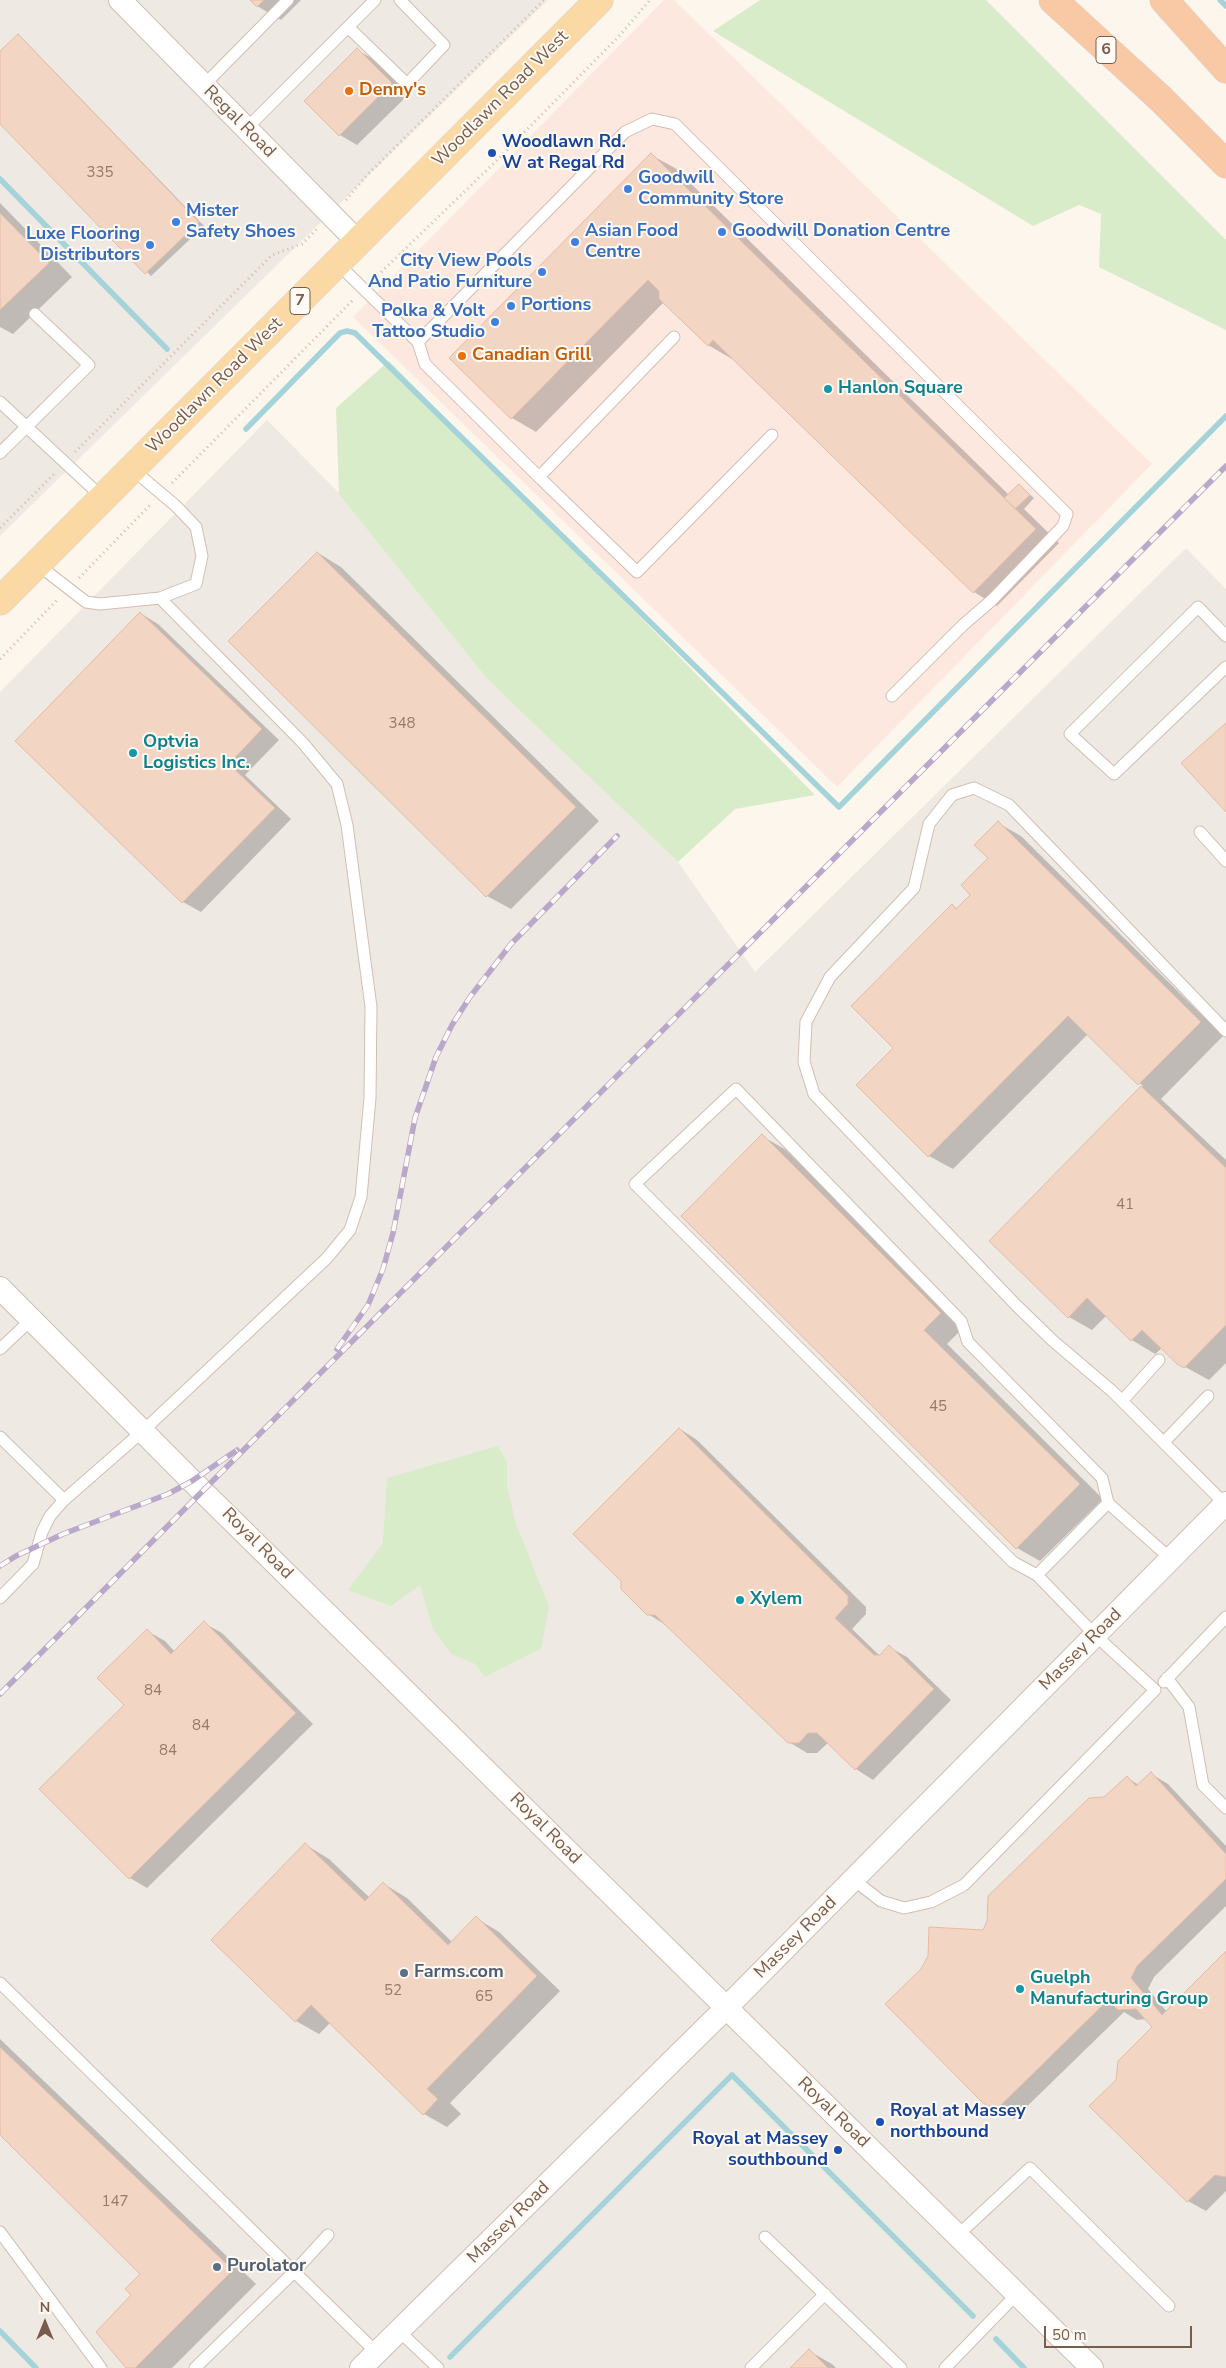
<!DOCTYPE html>
<html>
<head>
<meta charset="utf-8">
<style>
	body { margin:0 }
	#map { position:relative; width:1226px; height:2368px; overflow:hidden; background:#fdf6ec; font-family:"Nunito Sans",sans-serif }
	canvas { display:block }
	.north { position:absolute; left:20px; top:2298px; width:50px; height:50px; -webkit-text-stroke:4px #fffaf3; paint-order:stroke; rotate:0deg; font-size:14px; font-weight:700; line-height:20px; text-align:center; color:#7a5c4d }
	.north::after { content:''; display:block; margin:auto; width:18px; height:22px; background:#7a5c4d; clip-path:polygon(50% 0,100% 100%,50% 72%,0 100%) }
	.scale { position:absolute; left:1044px; top:2326px; width:148px; height:22px; box-sizing:border-box; border:2px solid #7a5c4d; border-top:0; padding-left:6px; font-size:15px; line-height:18px; white-space:nowrap; color:#7a5c4d; -webkit-text-stroke:4px #fffaf3; paint-order:stroke }
</style>
</head>
<body>
<div id="map">
<canvas width="1226" height="2368"></canvas>
<div class="north">N</div>
<div class="scale">50 m</div>
</div>
<script>
const g = document.querySelector('canvas').getContext('2d');
g.lineJoin = 'round';
function fill(path, color) { g.fillStyle = color; g.fill(path, 'evenodd'); }
const poly = rows => new Path2D(rows.map(r => 'M' + r).join(''));
function trace(path, color, width, dash) { g.strokeStyle = color; g.lineWidth = width; g.lineCap = dash ? 'butt' : 'round'; g.setLineDash(dash || []); g.stroke(path); }
function write(font, color, halo, rows, align = 'center') {
  g.font = font + ' "Nunito Sans",sans-serif'; g.lineWidth = 4; g.setLineDash([]); g.textBaseline = 'middle'; g.strokeStyle = halo; g.fillStyle = color; for (const [text, x, y, turn = 0] of rows) {
    g.save(); g.translate(x, y); g.rotate((+turn || 0) * Math.PI / 180); g.textAlign = isNaN(turn) ? turn : align; if (halo) g.strokeText(text, 0, 0); g.fillText(text, 0, 0); g.restore();
  }
}
fill(poly([
	[664,0,674,0,1152,464,837,787,353,317]
]), '#fde8e0');
fill(poly([
	[0,0,548,0,0,536],
	[267,420,340,494,488,680,678,862,755,972,1186,548,1226,589,1226,2368,0,2368,0,692]
]), '#efe9e4');
fill(poly([
	[760,0,986,0,1226,240,1226,330,1099,267,1101,214,1079,205,1033,226,713,31],
	[389,361,815,795,735,809,678,862,488,680,339,494,336,408],
	[498,1446,507,1462,507,1484,515,1521,549,1607,541,1649,485,1677,475,1664,451,1654,433,1629,420,1585,391,1606,348,1590,383,1543,387,1478]
]), '#d8ecc9');
fill(poly([
	[251,0,301,0,281,20,257,6],
	[18,36,23,39,204,226,151,276,0,122,0,53],
	[357,50,375,60,409,94,357,145,340,135],
	[651,155,675,168,1009,495,1019,485,1034,498,1024,509,1059,543,997,606,974,592,733,358,732,359,708,345,664,302,536,432,512,418,451,358],
	[0,203,72,277,13,334,0,327],
	[318,553,341,567,599,821,511,909,487,896,230,641],
	[140,613,158,624,279,740,245,775,291,819,201,912,183,902,16,741],
	[998,823,1021,836,1223,1036,1161,1099,1226,1160,1226,1363,1209,1380,1178,1363,1162,1348,1155,1354,1132,1340,1106,1316,1092,1330,1069,1317,991,1241,1143,1086,1088,1034,953,1169,929,1156,895,1048,952,906,958,909,972,895,990,858],
	[762,1136,786,1150,964,1327,947,1344,1103,1499,1040,1561,1017,1548],
	[680,1429,697,1440,866,1607,866,1614,852,1629,880,1656,889,1647,907,1657,951,1700,873,1780,856,1769,828,1743,817,1753,807,1753,789,1742,666,1625,648,1614],
	[204,1623,222,1633,313,1724,147,1888,130,1878,125,1705,147,1631,165,1641,175,1652],
	[1151,1774,1168,1784,1226,1846,1226,1906,1154,1977,1148,1989,1167,2012,1226,1953,1226,2191,1206,2211,1188,2201,1091,2106,1117,2080,1153,2027,1146,2019,1137,2020,1124,2012,1014,2119,984,2102,983,1931,1104,1798,1127,1778,1139,1785],
	[306,1845,329,1859,370,1898,384,1884,407,1898,452,1942,476,1918,499,1932,560,1991,450,2103,461,2114,447,2127,424,2114,330,2023,319,2034,296,2021],
	[0,2039,256,2284,172,2368,128,2368,133,2295,142,2274,0,2134],
	[809,2351,832,2364,836,2368,792,2368]
]), '#0003');
trace(poly([
	[1220,0,1226,6],
	[0,179,167,349],
	[246,429,340,333,347,331,355,333,839,807,1226,416],
	[0,2331,36,2368],
	[996,2339,1024,2368],
	[450,2357,732,2075,973,2316]
]), '#a5d3da', 5.5);
const building = poly([
	[250,0,264,0,257,7,250,0],
	[18,34,199,222,145,274,0,124,0,51,18,34],
	[357,48,392,83,339,136,304,101,357,48],
	[651,153,1036,529,973,593,713,340,708,346,659,299,659,291,648,280,511,419,449,358,651,153],
	[0,213,49,263,0,310,0,213],
	[1019,484,1030,495,1015,509,1004,498,1019,484],
	[317,552,576,807,486,897,228,641,317,552],
	[140,612,262,729,229,764,275,808,182,903,15,741,140,612],
	[1226,723,1226,812,1181,763,1226,723],
	[998,821,1201,1022,1138,1085,1068,1016,928,1157,856,1085,893,1048,851,1006,952,904,956,909,970,895,961,885,988,858,974,845,998,821],
	[1141,1086,1226,1168,1226,1325,1184,1368,1177,1364,1142,1330,1131,1341,1087,1298,1068,1318,989,1241,1141,1086],
	[762,1134,941,1313,924,1330,1080,1484,1016,1549,681,1216,762,1134],
	[679,1428,848,1596,848,1604,835,1618,874,1655,880,1655,889,1645,934,1689,855,1770,817,1733,808,1733,799,1743,788,1743,655,1615,647,1615,621,1589,621,1581,573,1534,679,1428],
	[204,1621,296,1713,129,1879,39,1789,124,1705,97,1678,147,1629,171,1654,204,1621],
	[1151,1772,1226,1854,1226,1879,1137,1966,1131,1978,1162,2015,1226,1951,1226,2177,1215,2175,1187,2202,1089,2106,1116,2080,1118,2061,1152,2027,1136,2009,1118,2010,1108,2000,996,2110,983,2103,885,2004,921,1969,928,1956,929,1927,983,1930,987,1921,988,1896,1089,1798,1104,1797,1127,1776,1136,1786,1151,1772],
	[305,1843,365,1901,383,1882,448,1945,476,1916,537,1976,427,2089,438,2099,423,2115,311,2005,295,2022,211,1940,305,1843],
	[0,2047,233,2270,135,2368,126,2368,96,2332,131,2295,125,2289,140,2274,0,2135,0,2047],
	[809,2349,828,2368,790,2368,809,2349]
]);
fill(building, '#f3d5c3');
trace(building, '#e6bba3', 1);
const service = poly([
	[348,27,407,84,444,45,400,0],
	[203,86,288,0],
	[245,130,375,0],
	[338,264,418,342,425,364,539,477,674,337],
	[418,342,625,132,652,119,675,124,1067,514,1063,526,992,600,963,625,892,696],
	[0,402,103,498],
	[0,453,89,365,35,314],
	[539,477,637,572,772,435],
	[37,564,86,602,100,604,160,598,196,584,202,556,196,527,176,506,132,469],
	[1226,636,1198,607,1070,734,1114,774,1226,667],
	[1200,832,1226,861],
	[0,1349,32,1319],
	[1122,1401,1159,1360],
	[0,1437,64,1500],
	[1164,1442,1208,1396],
	[1225,1504,1112,1391,1052,1340,1016,1305,814,1094,804,1062,806,1022,830,977,914,888,929,824,952,795,974,788,1009,805,1226,1031],
	[1037,1575,1013,1562,635,1184,736,1089,961,1321,968,1342,1102,1478,1108,1503],
	[0,1598,33,1564,42,1532,50,1516,64,1500,144,1430,327,1258,350,1230,361,1197,370,1098,371,1007,347,825,337,784,303,743,160,598],
	[1167,1678,1189,1707,1203,1785,1226,1808],
	[1164,1682,1226,1617],
	[854,1880,881,1901,904,1908,931,1902,964,1885,1155,1690,1095,1635,1037,1575,1108,1503,1171,1559],
	[0,1983,377,2353],
	[0,2232,101,2368],
	[958,2235,1030,2168,1169,2306],
	[765,2237,901,2368],
	[399,2331,438,2368],
	[195,2368,294,2272,328,2235],
	[751,2368,825,2294],
	[945,2368,1016,2295]
]);
const minor = poly([
	[120,0,359,243],
	[0,1288,192,1481,1092,2368],
	[361,2368,726,2008,1226,1503]
]);
const primary = poly([
	[0,601,599,0]
]);
const trunk = poly([
	[1053,0,1161,99,1226,164],
	[1164,0,1226,69]
]);
trace(service, '#d1beb0', 13);
trace(minor, '#d1beb0', 24);
trace(primary, '#dad1cd', 29);
trace(trunk, '#dad1cd', 29);
trace(poly([
	[346,200,366,176,544,0],
	[374,279,492,165,621,34,650,0],
	[75,452,272,255,302,244,317,229],
	[172,483,354,299],
	[0,528,55,473],
	[79,578,152,503],
	[0,659,59,598]
]), '#d9b8a5', 3, [1, 4]);
trace(service, '#fff', 11);
trace(minor, '#fff', 22);
trace(primary, '#fbd9a5', 28);
trace(trunk, '#f9c8a4', 28);
const rail = poly([
	[337,1349,368,1305,383,1269,393,1233,415,1118,436,1057,452,1025,470,997,511,944,617,836],
	[0,1566,16,1556,63,1534,168,1494,192,1481,237,1450],
	[0,1694,1226,466]
]);
trace(rail, '#b9a8c9', 5.5);
trace(rail, '#fffaf3', 4, [11]);
for (const [x, y, r, color] of [
	[349,91,5,"#e8710a"],
	[492,153,5,"#1a4fb4"],
	[628,189,5,"#3f7fe0"],
	[176,222,5,"#3f7fe0"],
	[722,232,5,"#3f7fe0"],
	[575,242,5,"#3f7fe0"],
	[150,245,5,"#3f7fe0"],
	[542,272,5,"#3f7fe0"],
	[511,306,5,"#3f7fe0"],
	[495,322,5,"#3f7fe0"],
	[462,356,5,"#e8710a"],
	[828,389,5,"#0f9aa8"],
	[133,753,5,"#0f9aa8"],
	[740,1600,5,"#0f9aa8"],
	[404,1973,5,"#5c6f8a"],
	[1020,1989,5,"#0f9aa8"],
	[880,2122,5,"#1a4fb4"],
	[838,2150,5,"#1a4fb4"],
	[217,2267,5,"#5c6f8a"]
]) { const dot = new Path2D(); dot.arc(x, y, r, 0, 2 * Math.PI); g.fillStyle = color; g.fill(dot); trace(dot, '#fffaf3', 2); }
write('15px', '#987a6a', null, [
	["335",100,173],
	["348",402,724],
	["41",1125,1205],
	["45",938,1407],
	["84",153,1691],
	["84",201,1726],
	["84",168,1751],
	["52",393,1991],
	["65",484,1997],
	["147",115,2202]
]);
for (const [x, y, w] of [
	[1106,50,20],
	[300,301,20]
]) { const box = new Path2D(); box.roundRect(x - w / 2, y - 13.5, w, 27, 4); g.fillStyle = '#fffaf3'; g.fill(box); trace(box, '#7a5c4d', 1); }
write('bold 16px', '#7a5c4d', null, [
	["6",1106,50],
	["7",300,301]
]);
write('bold 18px', '#c56008', '#fffaf3', [
	["Denny's",359,91],
	["Canadian Grill",472,356]
], 'left');
write('18px', '#7a5c4d', '#fffaf3', [
	["Woodlawn Road West",501,99,-45],
	["Regal Road",239,122,45],
	["Woodlawn Road West",215,386,-45],
	["Royal Road",257,1544,45],
	["Massey Road",1081,1650,-45],
	["Royal Road",545,1829,45],
	["Massey Road",796,1938,-45],
	["Royal Road",833,2113,44],
	["Massey Road",509,2223,-45]
]);
write('bold 18px', '#164399', '#fffaf3', [
	["Woodlawn Rd.",502,143],
	["W at Regal Rd",502,164],
	["Royal at Massey",890,2112],
	["northbound",890,2133],
	["Royal at Massey",828,2140,"right"],
	["southbound",828,2161,"right"]
], 'left');
write('bold 18px', '#366cbe', '#fffaf3', [
	["Goodwill",638,179],
	["Community Store",638,200],
	["Mister",186,212],
	["Safety Shoes",186,233],
	["Asian Food",585,232],
	["Centre",585,253],
	["Goodwill Donation Centre",732,232],
	["Luxe Flooring",140,235,"right"],
	["Distributors",140,256,"right"],
	["City View Pools",532,262,"right"],
	["And Patio Furniture",532,283,"right"],
	["Portions",521,306],
	["Polka & Volt",485,312,"right"],
	["Tattoo Studio",485,333,"right"]
], 'left');
write('bold 18px', '#0d838f', '#fffaf3', [
	["Hanlon Square",838,389],
	["Optvia",143,743],
	["Logistics Inc.",143,764],
	["Xylem",750,1600],
	["Guelph",1030,1979],
	["Manufacturing Group",1030,2000]
], 'left');
write('bold 18px', '#4e5e75', '#fffaf3', [
	["Farms.com",414,1973],
	["Purolator",227,2267]
], 'left');
</script>
</body>
</html>
